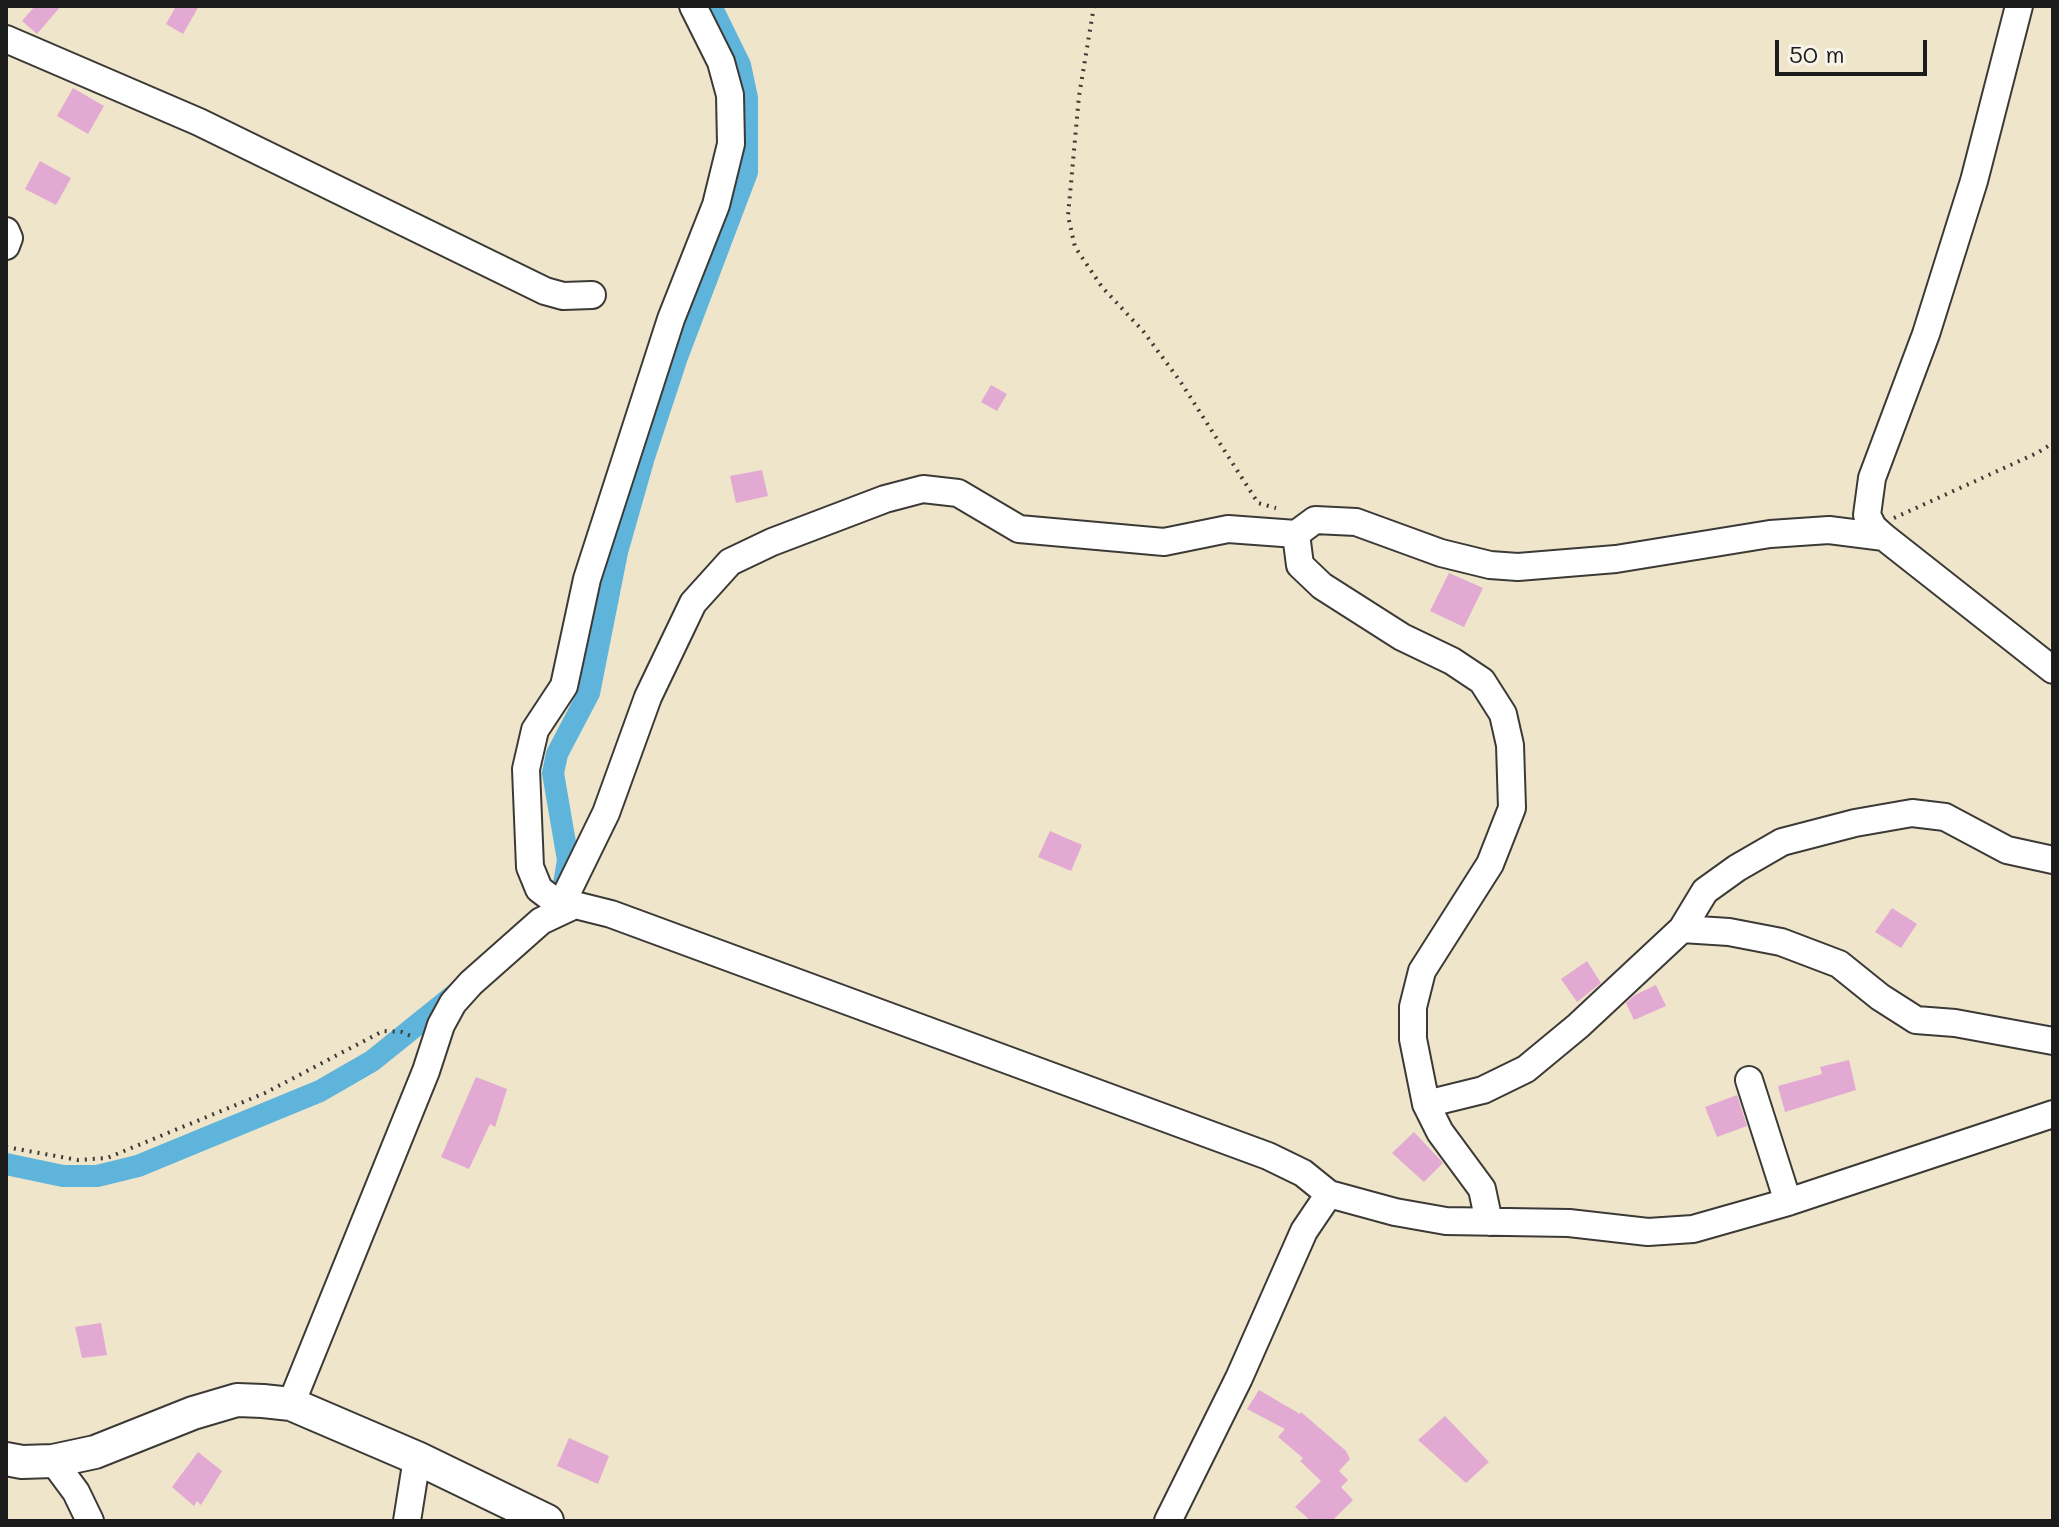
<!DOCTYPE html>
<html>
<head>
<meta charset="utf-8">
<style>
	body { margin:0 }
	#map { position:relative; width:2059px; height:1527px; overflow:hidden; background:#efe5ca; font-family:Mali,sans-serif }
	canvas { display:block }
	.frame { position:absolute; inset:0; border:8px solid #1c1c1c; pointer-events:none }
	.scale { position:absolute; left:1775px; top:40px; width:152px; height:36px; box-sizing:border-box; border:4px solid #1c1c1c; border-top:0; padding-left:10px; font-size:24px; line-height:28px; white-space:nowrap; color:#1c1c1c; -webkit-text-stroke:6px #f7f3e8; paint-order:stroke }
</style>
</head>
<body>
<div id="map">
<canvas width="2059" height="1527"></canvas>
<div class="frame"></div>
<div class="scale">50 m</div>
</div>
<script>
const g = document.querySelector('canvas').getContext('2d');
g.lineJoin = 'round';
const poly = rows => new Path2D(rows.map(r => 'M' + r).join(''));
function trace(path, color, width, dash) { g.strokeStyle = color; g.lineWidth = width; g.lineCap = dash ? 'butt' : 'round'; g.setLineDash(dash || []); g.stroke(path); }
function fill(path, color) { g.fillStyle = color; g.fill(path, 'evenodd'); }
trace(poly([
	[563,890,568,860,553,773,557,754,589,693,617,552,644,457,677,357,747,172,747,98,740,65,711,6],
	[6,1164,63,1176,97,1176,138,1166,320,1091,372,1061,454,995]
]), '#5fb4db', 22);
fill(poly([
	[35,6,61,6,37,34,22,21],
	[176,6,199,6,183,34,166,24],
	[73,88,104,106,88,134,57,116],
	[40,161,71,178,56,205,25,189],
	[991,385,1007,394,997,411,981,402],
	[762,470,768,496,736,503,730,476],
	[1449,573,1483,588,1464,627,1430,611],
	[1050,831,1082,845,1071,871,1038,857],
	[1892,908,1917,924,1901,948,1875,932],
	[1587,961,1601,983,1577,1002,1561,979],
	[1656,985,1666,1006,1634,1020,1626,1003,1635,995],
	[1849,1060,1856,1090,1785,1112,1778,1086,1822,1074,1820,1067],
	[476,1077,507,1089,495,1127,490,1124,469,1169,441,1157],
	[1737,1095,1747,1126,1717,1137,1705,1107],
	[1414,1132,1443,1163,1424,1182,1392,1153],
	[101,1323,107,1355,82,1358,75,1327],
	[1259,1390,1300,1414,1301,1412,1346,1451,1350,1459,1339,1471,1348,1480,1341,1487,1353,1500,1332,1521,1311,1521,1295,1507,1321,1481,1300,1461,1303,1458,1278,1437,1285,1429,1247,1409],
	[1445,1416,1489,1462,1466,1483,1418,1440],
	[569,1438,609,1456,598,1484,557,1466],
	[198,1452,222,1471,201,1505,197,1501,194,1506,172,1487]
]), '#e2a9d2');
const minor = poly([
	[2019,6,1974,181,1926,334,1872,478,1867,515,1873,527,1884,537,2053,670],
	[6,39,199,122,545,291,563,296,592,295],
	[6,231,9,238,6,246],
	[561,905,606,813,648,697,693,603,730,562,772,542,885,499,923,489,958,493,1019,529,1164,542,1228,529,1296,534],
	[564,908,539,889,530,867,526,769,535,730,564,686,587,579,671,319,716,205,731,144,730,95,721,62,693,6],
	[1682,929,1705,891,1737,868,1782,842,1855,823,1912,813,1945,817,2007,850,2053,860],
	[1749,1080,1788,1202],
	[1426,1104,1483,1090,1526,1069,1578,1026,1682,929,1729,932,1781,942,1839,964,1880,997,1916,1020,1955,1023,2053,1041],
	[1489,1222,1482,1189,1440,1132,1426,1104,1413,1039,1413,1007,1422,971,1490,864,1512,808,1510,745,1503,714,1482,681,1452,661,1402,637,1322,586,1300,565,1296,534,1315,520,1356,522,1441,553,1490,565,1518,567,1616,559,1770,534,1829,530,1884,537],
	[291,1404,426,1071,441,1025,453,1003,471,983,541,921,575,905,611,914,1268,1156,1303,1173,1329,1194,1395,1212,1446,1221,1569,1223,1648,1232,1693,1229,1788,1202,2053,1114],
	[53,1461,76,1492,90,1521],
	[407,1521,417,1458],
	[1168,1521,1239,1378,1304,1231,1329,1194]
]);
const major = poly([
	[6,1459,22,1462,53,1461,95,1452,193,1413,237,1400,263,1401,291,1404,417,1458,547,1521]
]);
trace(minor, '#3c3a36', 30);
trace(major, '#3c3a36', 36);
trace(poly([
	[1094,6,1079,96,1068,216,1075,247,1102,287,1143,331,1180,381,1258,503,1276,508],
	[1894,518,2037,453,2053,443],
	[6,1147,78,1160,107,1158,265,1093,383,1031,402,1032,413,1037]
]), '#3c3a36', 4, [2, 6]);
trace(minor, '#fff', 26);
trace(major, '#fff', 32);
</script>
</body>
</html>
